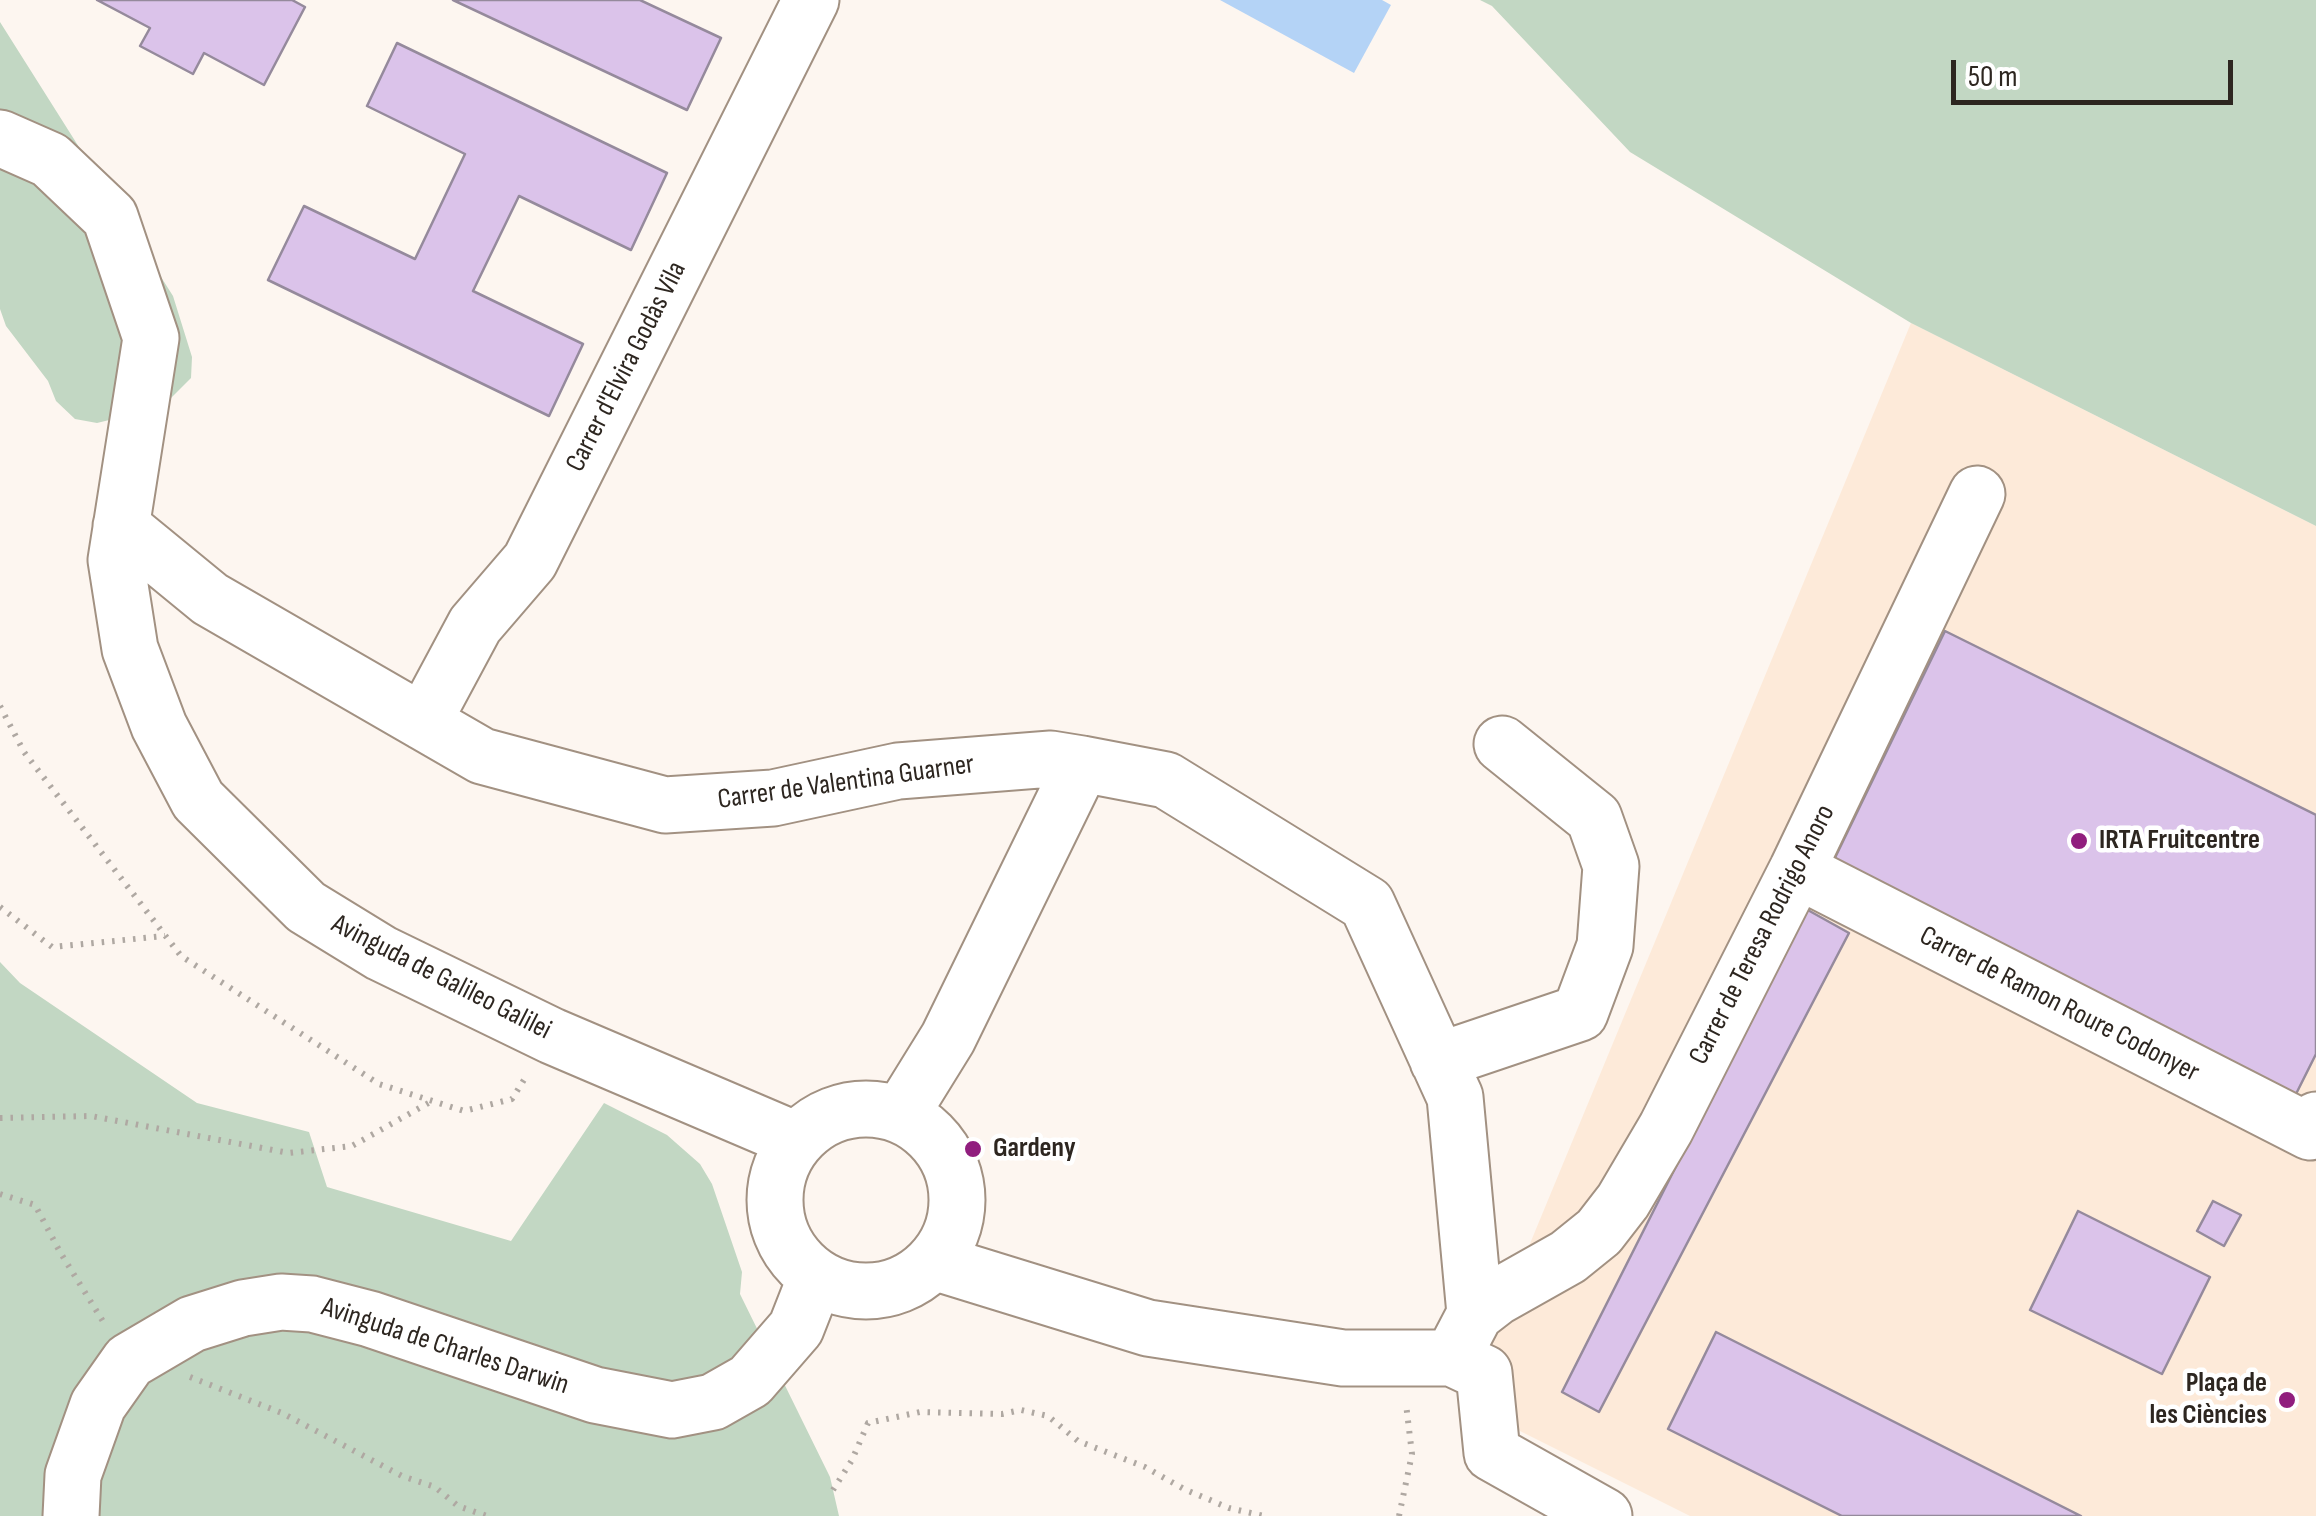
<!DOCTYPE html>
<html>
<head>
<meta charset="utf-8">
<style>
	body { margin:0 }
	#map { position:relative; width:2316px; height:1516px; overflow:hidden; background:#fdf6f0; font-family:"Sofia Sans Condensed",sans-serif }
	canvas { display:block }
	.scale { position:absolute; left:1951px; top:60px; width:282px; height:45px; box-sizing:border-box; border:5px solid #2d2620; border-top:0; padding-left:12px; font-size:30px; line-height:35px; white-space:nowrap; color:#2d2620; -webkit-text-stroke:8px #fff; paint-order:stroke }
</style>
</head>
<body>
<div id="map">
<canvas width="2316" height="1516"></canvas>
<div class="scale">50 m</div>
</div>
<script>
const g = document.querySelector('canvas').getContext('2d');
g.lineJoin = 'round';
function fill(path, color) { g.fillStyle = color; g.fill(path, 'evenodd'); }
const poly = rows => new Path2D(rows.map(r => 'M' + r).join(''));
function trace(path, color, width, dash) { g.strokeStyle = color; g.lineWidth = width; g.lineCap = dash ? 'butt' : 'round'; g.setLineDash(dash || []); g.stroke(path); }
function write(font, color, halo, rows, align = 'center') {
  g.font = font + ' "Sofia Sans Condensed",sans-serif'; g.lineWidth = 9; g.setLineDash([]); g.textBaseline = 'middle'; g.strokeStyle = halo; g.fillStyle = color; for (const [text, x, y, turn = 0] of rows) {
    g.save(); g.translate(x, y); g.rotate((+turn || 0) * Math.PI / 180); g.textAlign = isNaN(turn) ? turn : align; if (halo) g.strokeText(text, 0, 0); g.fillText(text, 0, 0); g.restore();
  }
}
fill(poly([
	[1911,323,2316,526,2316,1516,1690,1516,1464,1403]
]), '#fdead9');
fill(poly([
	[1480,0,2316,0,2316,526,1911,323,1630,152,1492,6],
	[0,22,173,296,192,357,191,378,162,407,97,423,75,419,56,401,48,381,6,326,0,309],
	[0,962,20,983,197,1103,309,1132,327,1187,511,1241,604,1103,667,1135,700,1164,712,1184,742,1272,740,1294,830,1477,839,1516,0,1516]
]), '#c2d7c3');
fill(poly([
	[1220,0,1382,0,1391,5,1354,73]
]), '#b4d3f6');
const building = poly([
	[97,0,292,0,305,7,264,85,204,53,193,74,140,46,150,28,97,0],
	[453,0,640,0,721,38,687,110,453,0],
	[397,43,667,173,631,250,519,196,473,291,583,344,549,416,268,280,304,206,415,259,465,154,367,106,397,43],
	[1945,631,2316,815,2316,1054,2294,1098,1830,868,1945,631],
	[1806,909,1849,933,1599,1412,1562,1392,1806,909],
	[2213,1201,2241,1215,2224,1246,2197,1231,2213,1201],
	[2078,1211,2210,1277,2162,1374,2030,1310,2078,1211],
	[1716,1332,2081,1516,1842,1516,1668,1429,1716,1332]
]);
fill(building, '#dbc3ea');
trace(building, '#958a9c', 2.5);
const minor = poly([
	[0,138,50,160,110,217,151,338,116,560,130,649,159,726,198,800,306,907,381,953,552,1036,796,1140],
	[121,526,210,599,482,756,665,805,773,798,898,771,1051,759,1082,764,1166,780,1367,904,1455,1097,1475,1314,1452,1358],
	[423,722,475,625,530,561,811,0],
	[1797,870,2310,1132,2316,1120],
	[1438,1061,1580,1013,1605,946,1611,866,1594,818,1502,744],
	'775 1200a91 91 0 1 1 182 0a91 91 0 1 1-182 0Z',
	[901,1114,948,1038,1082,764],
	[934,1262,1148,1328,1343,1358,1452,1358,1484,1373,1492,1453,1604,1516],
	[1475,1314,1497,1297,1568,1257,1599,1232,1623,1201,1666,1128,1797,870,1977,494],
	[71,1516,73,1475,98,1405,129,1361,192,1324,243,1308,281,1302,312,1304,370,1319,595,1395,672,1410,713,1402,750,1381,796,1328,816,1277]
]);
trace(minor, '#a29182', 59);
trace(poly([
	[0,706,24,752,181,956,379,1084,464,1111,512,1099,527,1075],
	[0,907,52,947,165,936],
	[0,1118,91,1116,289,1153,352,1146,432,1101],
	[0,1194,35,1205,60,1252,104,1323],
	[190,1377,282,1413,402,1476,435,1487,458,1506,487,1516],
	[833,1490,852,1460,868,1423,920,1412,1002,1414,1021,1410,1048,1416,1078,1441,1145,1467,1184,1489,1229,1508,1264,1516],
	[1399,1516,1412,1454,1406,1404]
]), '#afa8a2', 6, [2.5, 8]);
trace(minor, '#fff', 55);
for (const [x, y, r, color] of [
	[2079,841,10,"#911e7e"],
	[973,1149,10,"#911e7e"],
	[2287,1400,10,"#911e7e"]
]) { const dot = new Path2D(); dot.arc(x, y, r, 0, 2 * Math.PI); g.fillStyle = color; g.fill(dot); trace(dot, '#fff', 4); }
write('28px', '#2d2620', '#fff', [
	["Carrer d'Elvira Godàs Vila",627,367,-63],
	["Carrer de Valentina Guarner",846,783,-8],
	["Carrer de Teresa Rodrigo Anoro",1763,935,-63],
	["Avinguda de Galileo Galilei",441,978,27],
	["Carrer de Ramon Roure Codonyer",2059,1005,27],
	["Avinguda de Charles Darwin",445,1347,18]
]);
write('bold 28px', '#2d2620', '#fff', [
	["IRTA Fruitcentre",2099,841],
	["Gardeny",993,1149],
	["Plaça de",2267,1384,"right"],
	["les Ciències",2267,1416,"right"]
], 'left');
</script>
</body>
</html>
